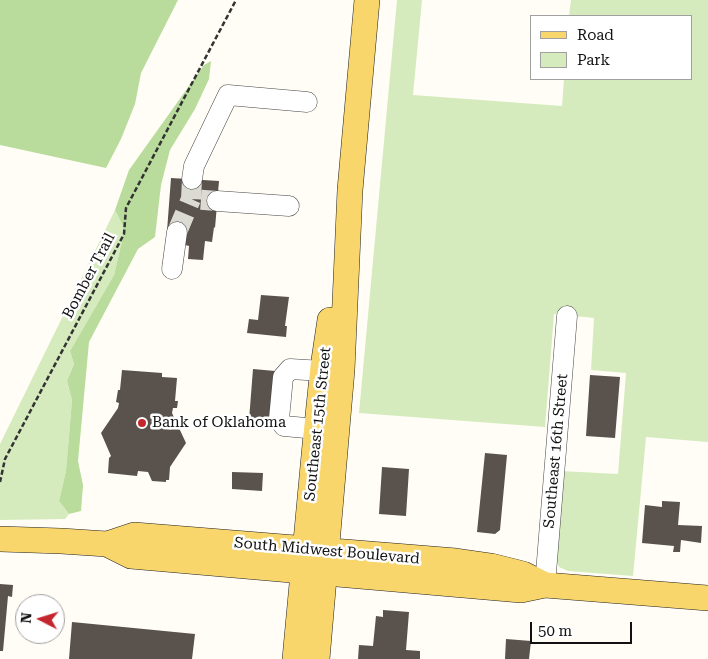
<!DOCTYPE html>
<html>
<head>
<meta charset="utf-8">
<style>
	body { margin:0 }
	#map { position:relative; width:708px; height:659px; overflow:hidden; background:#fffdf5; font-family:"Roboto Serif",serif }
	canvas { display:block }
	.legend { position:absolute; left:530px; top:15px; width:162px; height:65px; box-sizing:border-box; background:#fff; border:1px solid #a0a0a0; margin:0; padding:6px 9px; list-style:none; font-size:15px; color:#111 }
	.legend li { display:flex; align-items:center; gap:10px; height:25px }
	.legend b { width:25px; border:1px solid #a0a0a0 }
	.north { position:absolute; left:15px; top:594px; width:50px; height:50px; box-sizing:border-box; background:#fff; border:1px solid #a0a0a0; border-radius:50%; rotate:275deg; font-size:14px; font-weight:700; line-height:20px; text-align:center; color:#111 }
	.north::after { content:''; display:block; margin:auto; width:18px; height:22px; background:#c4262e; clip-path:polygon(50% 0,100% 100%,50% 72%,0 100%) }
	.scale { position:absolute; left:530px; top:622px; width:102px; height:22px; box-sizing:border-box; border:2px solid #111; border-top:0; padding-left:6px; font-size:15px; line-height:18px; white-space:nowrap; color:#111; -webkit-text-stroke:4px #fff; paint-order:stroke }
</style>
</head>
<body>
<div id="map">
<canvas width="708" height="659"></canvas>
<ul class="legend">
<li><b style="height:6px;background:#f9d66b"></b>Road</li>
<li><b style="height:14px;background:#d5ebbd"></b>Park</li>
</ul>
<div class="north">N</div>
<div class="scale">50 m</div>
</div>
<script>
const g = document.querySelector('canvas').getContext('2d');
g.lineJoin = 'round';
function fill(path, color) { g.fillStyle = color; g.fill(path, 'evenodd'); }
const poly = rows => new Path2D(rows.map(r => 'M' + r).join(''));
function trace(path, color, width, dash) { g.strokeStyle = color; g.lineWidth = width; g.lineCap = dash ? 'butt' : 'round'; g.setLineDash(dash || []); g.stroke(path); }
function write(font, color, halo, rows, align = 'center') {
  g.font = font + ' "Roboto Serif",serif'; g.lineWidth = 5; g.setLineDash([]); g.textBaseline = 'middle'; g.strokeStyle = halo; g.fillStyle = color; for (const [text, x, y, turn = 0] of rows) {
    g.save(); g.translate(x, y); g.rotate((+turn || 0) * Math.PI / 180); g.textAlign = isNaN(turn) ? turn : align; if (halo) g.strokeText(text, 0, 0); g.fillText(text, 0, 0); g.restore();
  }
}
fill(poly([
	[397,0,422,0,413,95,562,106,564,79,692,79,692,16,569,16,571,0,708,0,708,442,646,437,633,576,568,571,559,567,556,560,561,471,618,474,626,373,591,370,594,318,554,314,545,427,359,413],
	[115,210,123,226,122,241,114,275,70,351,74,364,67,381,72,400,66,471,59,501,69,514,65,519,0,520,0,444]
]), '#d5ebbd');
fill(poly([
	[0,0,178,0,141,73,135,104,121,139,106,168,0,145],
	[211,61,209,79,195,109,170,150,161,185,155,237,138,249,89,342,78,461,83,485,81,511,69,514,59,501,66,471,72,400,67,381,74,364,70,351,114,275,122,241,123,226,115,210,129,170,204,65]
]), '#b9dc9c');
fill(poly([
	[171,178,219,181,215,228,214,227,212,242,205,241,203,260,188,259,189,246,185,245,186,233,167,231],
	[261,295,289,297,285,326,287,326,286,337,247,333,249,319,258,320],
	[253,369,275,371,272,422,249,420],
	[122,370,162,373,162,377,177,378,175,401,178,401,177,408,173,408,172,413,186,443,170,467,169,480,166,480,166,482,152,481,148,472,138,471,137,476,108,473,109,458,111,456,101,433,118,408,119,403,116,402,118,390,120,390],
	[590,375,620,377,615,438,586,436],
	[485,453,507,455,500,530,495,534,477,532],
	[382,467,409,469,406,516,379,514],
	[232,472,263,473,262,491,232,489],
	[662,501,680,502,678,525,702,526,701,543,681,540,680,552,673,552,674,546,642,543,645,505,662,507],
	[0,584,13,585,12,597,8,596,3,651,0,651],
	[383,610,409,612,406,650,420,651,420,659,358,659,359,645,373,646,376,616,383,617],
	[72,622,195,634,192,659,69,659],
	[506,639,531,641,529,659,505,659]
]), '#5a524d');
trace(poly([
	[192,179,191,199,217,201],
	[177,232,191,199]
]), '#dbdad3', 20, [20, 10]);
const minor = poly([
	[192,179,194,166,228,95,307,102],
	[217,201,289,206],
	[172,269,177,232],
	[317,429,284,426,279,419,283,377,290,369,323,371],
	[545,585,567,316]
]);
const major = poly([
	[0,539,61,541,107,544,131,556,521,590,545,585,708,598],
	[107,544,134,535,456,561,491,566,523,574,545,585],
	[295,659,315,445,323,367,330,320],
	[317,659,342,370,350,190,367,0]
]);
trace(minor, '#444', 21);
trace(major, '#222', 26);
trace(poly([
	[0,482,5,459,124,234,126,208,236,0]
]), '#333', 2.5, [5, 2.5]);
trace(minor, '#fff', 20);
trace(major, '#f9d66b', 25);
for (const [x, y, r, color] of [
	[142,423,5,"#c4262e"]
]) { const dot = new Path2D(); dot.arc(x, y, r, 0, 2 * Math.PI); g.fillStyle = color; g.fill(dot); trace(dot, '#fff', 2); }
write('15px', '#111', '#fff', [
	["Bomber Trail",89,276,-62],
	["Southeast 15th Street",318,424,-84],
	["Southeast 16th Street",556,451,-85],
	["South Midwest Boulevard",327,551,5]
]);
write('15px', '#111', '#fff', [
	["Bank of Oklahoma",152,423]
], 'left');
</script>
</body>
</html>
